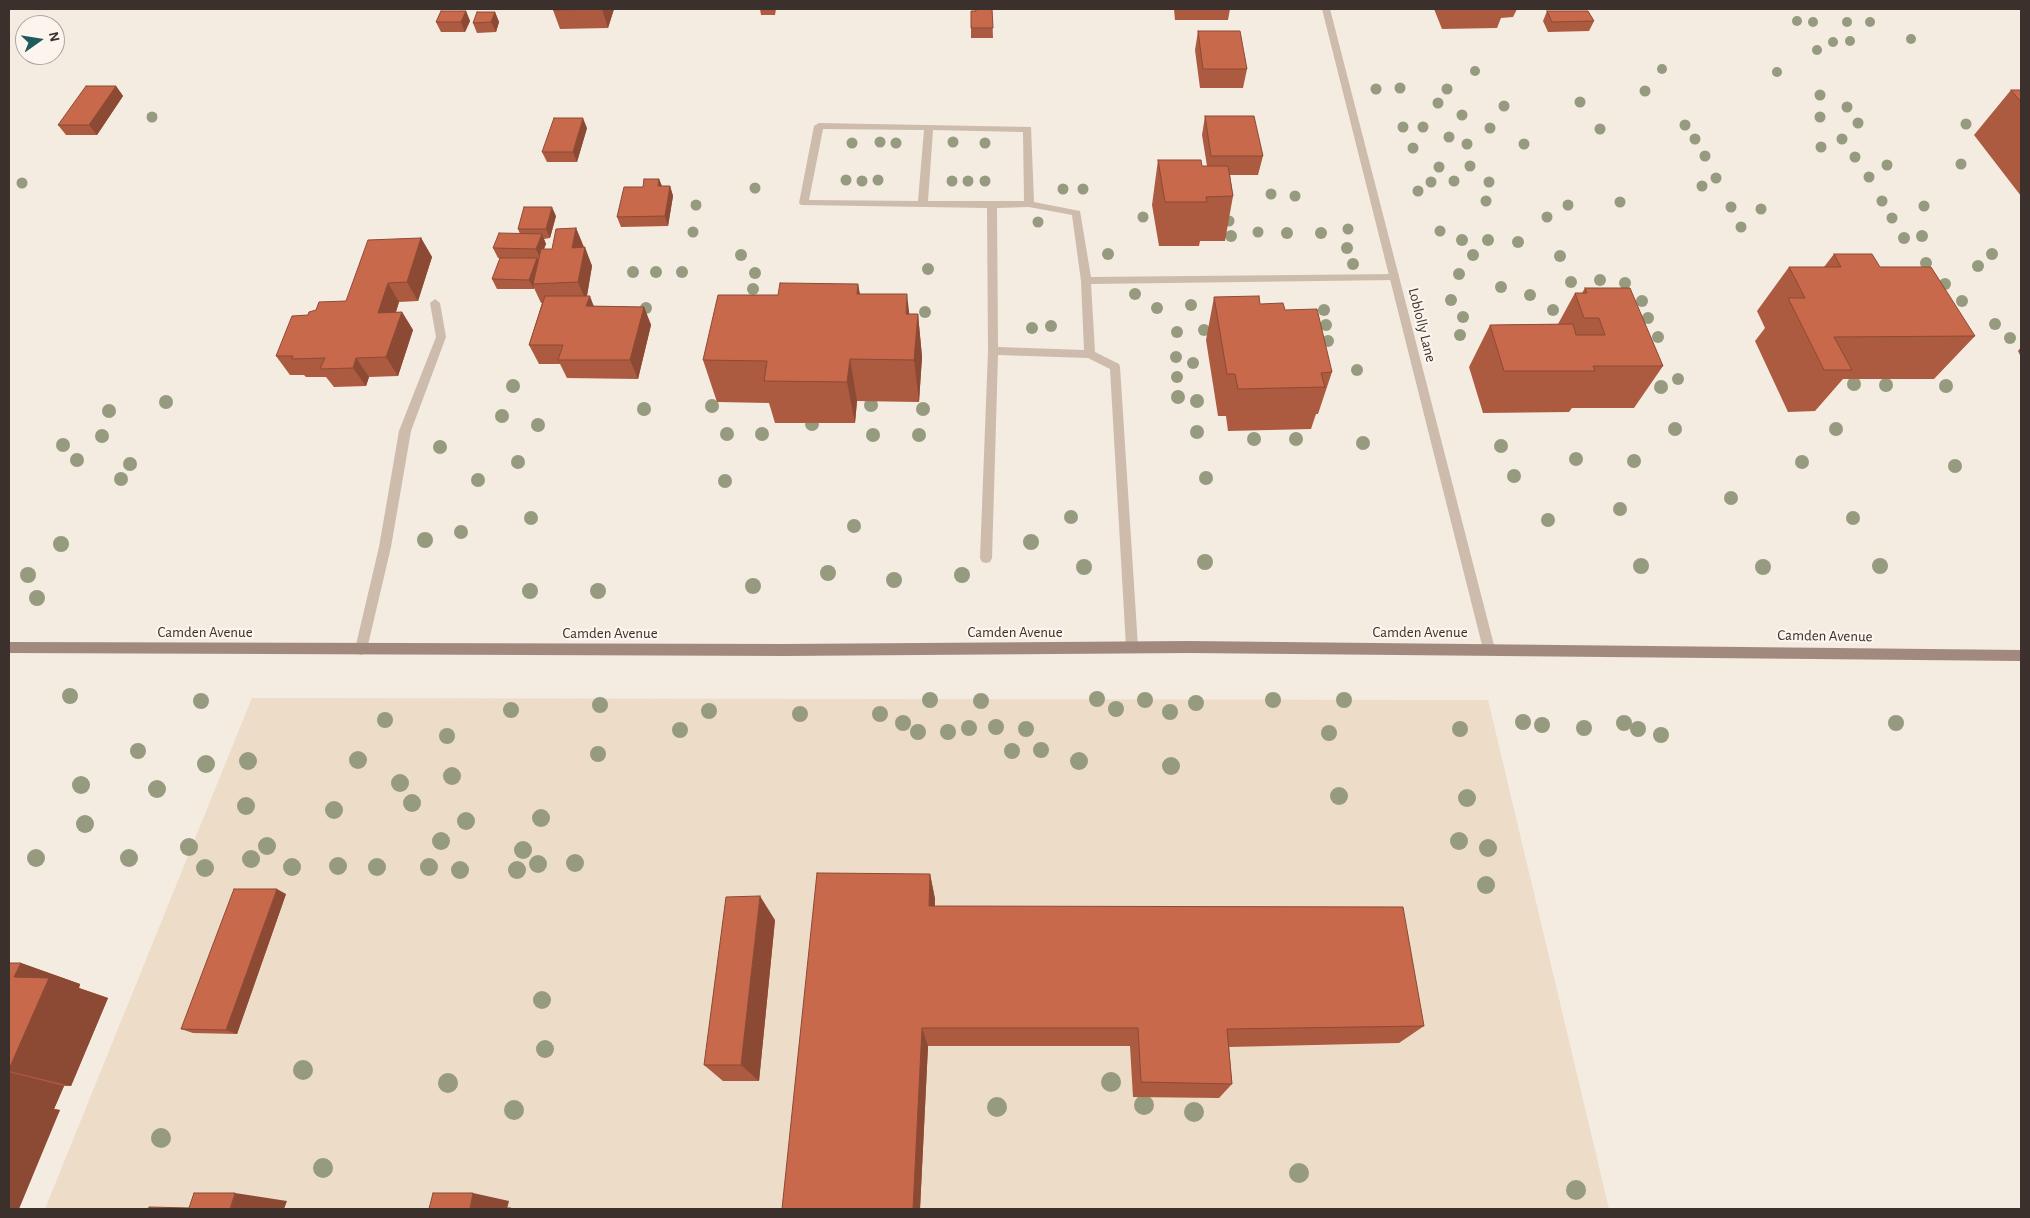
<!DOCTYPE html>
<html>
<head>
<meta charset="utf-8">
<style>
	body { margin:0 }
	#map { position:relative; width:2030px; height:1218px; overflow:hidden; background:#f4ebe1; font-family:"Alegreya Sans",sans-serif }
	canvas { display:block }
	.frame { position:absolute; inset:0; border:10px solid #3b302b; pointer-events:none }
	.north { position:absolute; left:15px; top:15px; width:50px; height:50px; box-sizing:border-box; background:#fbf5ee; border:1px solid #aea6a0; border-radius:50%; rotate:77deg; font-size:14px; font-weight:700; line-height:20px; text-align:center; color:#3b302b }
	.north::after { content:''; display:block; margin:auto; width:18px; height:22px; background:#1f5a5e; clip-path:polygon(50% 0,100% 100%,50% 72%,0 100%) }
</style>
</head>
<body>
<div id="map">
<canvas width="2030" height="1218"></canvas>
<div class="frame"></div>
<div class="north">N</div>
</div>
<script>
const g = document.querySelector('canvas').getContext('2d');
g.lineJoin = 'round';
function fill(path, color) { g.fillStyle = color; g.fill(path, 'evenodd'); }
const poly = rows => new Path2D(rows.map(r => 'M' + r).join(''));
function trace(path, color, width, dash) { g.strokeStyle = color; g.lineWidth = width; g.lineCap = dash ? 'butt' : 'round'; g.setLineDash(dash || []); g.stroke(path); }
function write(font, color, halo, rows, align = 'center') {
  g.font = font + ' "Alegreya Sans",sans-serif'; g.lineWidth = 4.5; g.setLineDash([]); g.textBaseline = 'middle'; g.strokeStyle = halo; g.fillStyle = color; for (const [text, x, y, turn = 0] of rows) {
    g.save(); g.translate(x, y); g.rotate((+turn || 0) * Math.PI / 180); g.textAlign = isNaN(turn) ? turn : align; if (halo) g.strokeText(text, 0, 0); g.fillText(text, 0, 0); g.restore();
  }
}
fill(poly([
	[252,698,1488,700,1609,1209,45,1209]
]), '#ecdcc8');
fill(poly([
	[819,123,1031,127,1034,202,1080,211,1091,277,1398,274,1399,276,1394,280,1091,284,1095,352,1119,364,1120,367,1138,647,1137,651,1132,653,1127,651,1126,647,1110,369,1088,358,998,355,992,558,990,562,986,563,982,562,980,558,988,351,987,208,801,205,799,203,814,126,819,123],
	[823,129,924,130,918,201,809,200,823,129],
	[933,130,1023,132,1024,201,928,201,933,130],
	[1029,207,1072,215,1081,281,1084,350,998,347,997,208,1029,207],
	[435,299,440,303,446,337,411,431,391,547,367,649,366,653,361,655,356,653,355,649,379,547,399,431,436,337,430,303,435,299]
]), '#cdbbac');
fill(poly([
	[1322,9,1330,9,1495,649,1494,653,1489,655,1484,653,1483,649,1322,9]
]), '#cdbbac');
fill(poly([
	[1189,641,2021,650,2021,661,1189,653,785,656,9,653,9,642,785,644,1189,641]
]), '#a18a7d');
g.fillStyle = '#969b7f';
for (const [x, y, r] of [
	[1797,21,5],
	[1813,22,5],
	[1847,22,5],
	[1870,22,5],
	[1911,39,5],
	[1850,41,5],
	[1833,42,5],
	[1817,50,5],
	[1662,69,5],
	[1475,71,5],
	[1777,72,5],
	[1400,88,5.5],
	[1376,89,5.5],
	[1447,89,5.5],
	[1645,91,5.5],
	[1820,95,5.5],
	[1580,102,5.5],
	[1438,103,5.5],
	[1504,106,5.5],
	[1847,107,5.5],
	[1462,115,5.5],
	[152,117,5.5],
	[1820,117,5.5],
	[1858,123,5.5],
	[1966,124,5.5],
	[1685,125,5.5],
	[1403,127,5.5],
	[1423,127,5.5],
	[1490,128,5.5],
	[1600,129,5.5],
	[1449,137,5.5],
	[1695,139,5.5],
	[1842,139,5.5],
	[880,142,5.5],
	[953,142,5.5],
	[852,143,5.5],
	[896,143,5.5],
	[985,143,5.5],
	[1467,144,5.5],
	[1524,144,5.5],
	[1821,147,5.5],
	[1413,148,5.5],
	[1705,156,5.5],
	[1855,157,5.5],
	[1961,164,5.5],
	[1887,165,5.5],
	[1470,166,5.5],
	[1439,167,5.5],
	[1869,177,5.5],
	[1716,178,5.5],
	[846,180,5.5],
	[878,180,5.5],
	[862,181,5.5],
	[952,181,5.5],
	[968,181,5.5],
	[985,181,5.5],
	[1454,181,5.5],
	[1431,182,5.5],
	[1489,182,5.5],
	[22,183,5.5],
	[1702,186,5.5],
	[755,188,5.5],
	[1063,189,5.5],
	[1083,189,5.5],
	[1418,191,5.5],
	[1271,194,5.5],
	[1295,196,5.5],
	[1486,201,5.5],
	[1882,201,5.5],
	[1620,202,5.5],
	[696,205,5.5],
	[1568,205,5.5],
	[1924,206,5.5],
	[1731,207,5.5],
	[1761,209,5.5],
	[1143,217,5.5],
	[1547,217,5.5],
	[1892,218,5.5],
	[1229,221,5.5],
	[1038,222,5.5],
	[1741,227,5.5],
	[1348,229,5.5],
	[1440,231,5.5],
	[693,232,5.5],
	[1258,232,5.5],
	[1287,233,6],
	[1321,233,6],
	[1231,236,6],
	[1922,236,6],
	[1904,238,6],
	[1462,240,6],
	[1488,240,6],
	[1518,242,6],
	[1347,248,6],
	[1108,254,6],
	[1992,254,6],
	[741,255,6],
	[1473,255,6],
	[1560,256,6],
	[1926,263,6],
	[1353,264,6],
	[1978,266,6],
	[928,269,6],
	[633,272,6],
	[656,272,6],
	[682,272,6],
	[755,273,6],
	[1459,274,6],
	[1600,280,6],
	[1571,282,6],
	[1625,283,6],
	[1945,284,6],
	[1501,287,6],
	[753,289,6],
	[1135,294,6],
	[1530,295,6],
	[1451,300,6],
	[1642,301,6],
	[1962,301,6],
	[1191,305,6],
	[646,308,6],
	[1157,308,6],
	[1324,310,6],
	[1553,310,6],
	[925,312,6],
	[1463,317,6],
	[1648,318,6],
	[1995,324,6],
	[1326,325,6],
	[1051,326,6],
	[1032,328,6],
	[1204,330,6],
	[1177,332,6],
	[1460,335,6],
	[1658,337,6],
	[2010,338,6],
	[1328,341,6],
	[1176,357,6],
	[1193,363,6],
	[1357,370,6],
	[1177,377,6],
	[1678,379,6],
	[1854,384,7],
	[1886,385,7],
	[513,386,7],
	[1946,386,7],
	[1661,387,7],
	[1178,397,7],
	[1197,401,7],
	[166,402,7],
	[871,405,7],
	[712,406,7],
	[644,409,7],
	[923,409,7],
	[109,411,7],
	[502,416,7],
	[812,424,7],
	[538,425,7],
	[1675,429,7],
	[1836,429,7],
	[1197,432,7],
	[727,434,7],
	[762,434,7],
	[873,435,7],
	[919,435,7],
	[102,436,7],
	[1254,439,7],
	[1296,439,7],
	[1363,443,7],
	[63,445,7],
	[1501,446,7],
	[440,447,7],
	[1576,459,7],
	[77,460,7],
	[1634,461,7],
	[518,462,7],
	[1802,462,7],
	[130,464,7],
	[1955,466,7],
	[1514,476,7],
	[1206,478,7],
	[121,479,7],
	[478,480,7],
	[725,481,7],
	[1731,498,7],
	[1620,509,7],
	[1071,517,7],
	[531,518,7],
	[1853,518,7],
	[1548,520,7],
	[854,526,7],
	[461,532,7],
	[425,540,8],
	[1031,542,8],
	[61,544,8],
	[1205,562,8],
	[1641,566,8],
	[1880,566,8],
	[1084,567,8],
	[1763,567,8],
	[828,573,8],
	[28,575,8],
	[962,575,8],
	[894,580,8],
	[753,586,8],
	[530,591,8],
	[598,591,8],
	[37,598,8],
	[70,696,8],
	[1097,699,8],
	[930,700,8],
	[1145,700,8],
	[1273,700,8],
	[1344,700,8],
	[201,701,8],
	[981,701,8],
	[1196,703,8],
	[600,705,8],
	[1116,709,8],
	[511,710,8],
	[709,711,8],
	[1170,712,8],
	[800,714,8],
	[880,714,8],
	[385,720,8],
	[1523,722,8],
	[903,723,8],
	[1624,723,8],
	[1896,723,8],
	[1542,725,8],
	[996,727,8],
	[969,728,8],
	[1584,728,8],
	[1026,729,8],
	[1460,729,8],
	[1638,729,8],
	[680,730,8],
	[918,732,8],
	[948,732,8],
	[1329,733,8],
	[1661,735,8],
	[447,736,8],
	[1041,750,8],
	[138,751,8],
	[1012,751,8],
	[598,754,8],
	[358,760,9],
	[248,761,9],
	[1079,761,9],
	[206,764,9],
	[1171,766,9],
	[452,776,9],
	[400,783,9],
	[81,785,9],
	[157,789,9],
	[1339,796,9],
	[1467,798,9],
	[412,803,9],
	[246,806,9],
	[334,810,9],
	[541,818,9],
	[466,821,9],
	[85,824,9],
	[441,841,9],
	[1459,841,9],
	[267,846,9],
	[189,847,9],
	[1488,848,9],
	[523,850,9],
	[36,858,9],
	[129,858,9],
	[251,859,9],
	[575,863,9],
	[538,864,9],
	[338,866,9],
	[292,867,9],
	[377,867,9],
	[429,867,9],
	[205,868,9],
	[460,870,9],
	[517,870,9],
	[1486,885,9],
	[542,1000,9],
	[545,1049,9],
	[303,1070,10],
	[1111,1082,10],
	[448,1083,10],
	[1144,1105,10],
	[997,1107,10],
	[514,1110,10],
	[1194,1112,10],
	[161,1138,10],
	[323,1168,10],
	[1299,1173,10],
	[1576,1190,10]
]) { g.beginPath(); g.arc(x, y, r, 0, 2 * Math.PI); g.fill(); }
fill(poly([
	[614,9,608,28,560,29,553,10],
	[760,9,776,9,775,15,761,15],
	[992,9,993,38,971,38,971,11],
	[1174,9,1230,9,1228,20,1175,20],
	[1434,9,1517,9,1513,17,1501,18,1497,28,1442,29],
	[466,11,470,21,465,32,441,32,436,22],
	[1547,11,1594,21,1589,31,1548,32,1543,21],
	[495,12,499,22,496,32,477,33,473,23],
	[1198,31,1247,69,1243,88,1200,88,1195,50],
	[116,86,123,96,97,135,66,135,58,125],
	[2011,90,2021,90,2021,196,1974,135],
	[1205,116,1263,156,1258,175,1230,175,1233,196,1225,241,1200,241,1199,246,1159,246,1152,205,1158,160,1202,166,1207,166,1202,135],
	[587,128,577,162,547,162,542,152],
	[659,179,662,186,670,186,673,196,668,226,621,227,617,217,643,187],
	[556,216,550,238,544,239,546,244,544,249,552,249,576,228,592,266,587,296,594,306,644,307,651,325,638,379,567,378,560,364,539,364,529,345,542,303,541,303,534,288,534,289,497,289,492,279,522,258,498,258,493,248,520,234,518,229],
	[421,238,432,257,418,301,399,302,396,312,402,312,413,330,398,376,369,377,366,386,334,387,326,377,306,377,304,375,290,375,276,356,308,315,346,301],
	[1834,254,1880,267,1975,336,1934,379,1843,379,1815,411,1788,412,1755,341,1765,328,1757,311,1789,267,1824,267],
	[858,284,860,294,909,314,918,314,922,357,919,402,857,401,855,423,775,423,769,403,717,402,703,360,778,295],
	[1585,288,1663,366,1634,408,1572,408,1569,412,1483,413,1469,367,1490,325,1558,324,1575,293,1582,293],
	[1214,297,1260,304,1332,372,1318,414,1316,414,1311,429,1228,431,1226,416,1218,416,1206,340],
	[2021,347,2021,357,2018,351],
	[930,874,935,899,935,906,1424,1026,1399,1043,1229,1047,1232,1084,1219,1098,1133,1097,1130,1046,928,1046,920,1209,782,1209],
	[286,894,237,1034,193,1033,181,1029],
	[775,920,759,1081,723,1081,704,1065],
	[9,963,21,963,80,984,79,988,108,998,71,1086,64,1086,54,1109,60,1110,9,1209]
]), '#ac5a40');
fill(poly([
	[602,9,614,9,608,28],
	[466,11,470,21,465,32,461,22],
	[495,12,499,22,496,32,491,22],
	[116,86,123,96,97,135,89,125],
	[583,118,587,128,577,162,573,152],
	[659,179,663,189,658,186],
	[670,186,673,196,668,226,665,216],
	[552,207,556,216,550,238,546,229],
	[576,228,584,248,572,248],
	[542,234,546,244,540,258,536,249],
	[421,238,432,257,418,301,407,282],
	[585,247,592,266,586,301,578,282],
	[537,258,541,268,533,284,534,288,534,289,529,280],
	[388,283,399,302,390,331,378,313],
	[858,284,865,327,857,294],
	[907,294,912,337,906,314],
	[590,296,597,315,586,306],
	[644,307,651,325,638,379,630,360],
	[402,312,413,330,398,376,386,357],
	[918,314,922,357,919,402,914,360],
	[356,358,369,377,366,386,353,368],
	[850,359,857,401,855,423,847,382],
	[930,874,935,899,934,930,929,906],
	[277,889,286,894,237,1034,226,1030],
	[760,896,775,920,759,1081,741,1065],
	[21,963,80,984,79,988,108,998,71,1086,9,1071,14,977],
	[922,1028,928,1046,920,1209,913,1209],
	[9,1072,64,1086,54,1109,60,1110,19,1209,9,1209],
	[235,1193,287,1201,284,1209,230,1209],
	[473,1193,509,1201,507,1209,470,1208]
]), '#8c4a34');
const building = poly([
	[553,9,602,9,553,10,553,9],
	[976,9,992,9,993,28,971,28,971,11,976,11,976,9],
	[441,11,466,11,461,22,436,22,441,11],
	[1547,11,1588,11,1594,21,1552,22,1547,11],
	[477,12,495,12,491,22,473,23,477,12],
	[1198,31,1240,31,1247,69,1203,69,1198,31],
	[86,86,116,86,89,125,58,125,86,86],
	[2011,90,2021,90,2021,102,2011,90],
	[1205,116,1254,116,1263,156,1211,156,1205,116],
	[554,118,583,118,573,152,542,152,554,118],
	[1158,160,1201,160,1202,166,1228,166,1233,196,1206,197,1207,202,1165,202,1158,160],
	[644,179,659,179,658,186,670,186,665,216,617,217,624,187,643,187,644,179],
	[524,207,552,207,546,229,518,229,524,207],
	[576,228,572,248,585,247,578,282,533,284,541,249,552,249,556,229,576,228],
	[499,233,542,234,536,249,493,248,499,233],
	[421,238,407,282,388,283,378,313,402,312,386,357,356,358,353,368,320,369,325,358,292,359,293,356,276,356,292,316,308,315,309,312,316,310,319,302,346,301,368,240,421,238],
	[1834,254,1872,254,1880,267,1931,267,1975,336,1834,337,1852,370,1824,370,1788,298,1805,298,1789,267,1841,267,1834,254],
	[500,258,537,258,529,280,492,279,500,258],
	[780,283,858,284,857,294,907,294,906,314,918,314,914,360,850,359,847,382,764,381,767,361,703,360,718,295,778,295,780,283],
	[1585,288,1630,288,1663,366,1593,366,1595,371,1504,371,1490,325,1573,324,1576,335,1605,335,1599,318,1584,318,1575,293,1587,293,1585,288],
	[545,296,590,296,586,306,644,307,630,360,558,360,563,345,529,345,545,296],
	[1259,296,1260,304,1283,303,1285,310,1317,309,1332,372,1321,373,1325,387,1238,389,1235,374,1227,374,1214,297,1259,296],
	[817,873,930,874,929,906,1403,907,1424,1026,1227,1029,1232,1084,1141,1082,1138,1028,922,1028,913,1209,782,1209,817,873],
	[234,889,277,889,226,1030,181,1029,234,889],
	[760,896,741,1065,704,1065,726,897,760,896],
	[9,963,21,963,14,977,49,978,9,1069,9,963],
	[194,1193,235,1193,230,1209,148,1209,149,1207,189,1208,194,1193],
	[433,1193,473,1193,470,1208,511,1208,511,1209,429,1209,433,1193]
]);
fill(building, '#c8694b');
trace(building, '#8c4a34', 1);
write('15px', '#3b302b', '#fbf5ee', [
	["Loblolly Lane",1422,325,76],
	["Camden Avenue",205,632],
	["Camden Avenue",1015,632],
	["Camden Avenue",1420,632],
	["Camden Avenue",610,633],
	["Camden Avenue",1825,636,1]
]);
</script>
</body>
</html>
